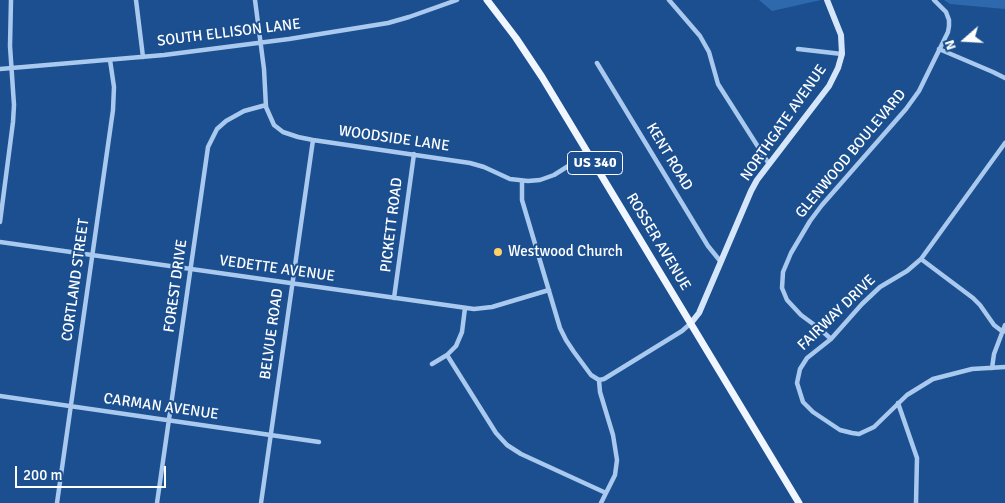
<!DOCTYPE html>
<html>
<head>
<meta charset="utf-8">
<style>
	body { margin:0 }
	#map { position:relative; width:1005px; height:503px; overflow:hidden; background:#1b4f8f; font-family:Signika,sans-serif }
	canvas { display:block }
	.north { position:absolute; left:940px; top:15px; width:50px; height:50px; -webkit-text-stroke:4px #1b4f8f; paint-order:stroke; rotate:251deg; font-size:14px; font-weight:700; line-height:20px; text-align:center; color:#fff }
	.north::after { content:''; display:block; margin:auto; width:18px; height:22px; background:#fff; clip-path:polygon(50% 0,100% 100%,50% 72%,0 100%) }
	.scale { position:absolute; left:15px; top:466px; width:151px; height:22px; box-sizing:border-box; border:2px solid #fff; border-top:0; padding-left:6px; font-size:15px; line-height:18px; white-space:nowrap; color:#fff; -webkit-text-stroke:4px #1b4f8f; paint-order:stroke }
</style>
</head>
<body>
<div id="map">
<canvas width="1005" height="503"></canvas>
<div class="north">N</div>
<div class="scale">200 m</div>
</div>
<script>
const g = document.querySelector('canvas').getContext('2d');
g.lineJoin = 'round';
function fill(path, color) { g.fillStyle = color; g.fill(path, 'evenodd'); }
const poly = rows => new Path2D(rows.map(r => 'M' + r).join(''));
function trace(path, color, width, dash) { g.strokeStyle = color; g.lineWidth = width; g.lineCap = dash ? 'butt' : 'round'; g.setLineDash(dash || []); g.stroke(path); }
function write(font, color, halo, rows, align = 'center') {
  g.font = font + ' Signika,sans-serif'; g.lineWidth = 4; g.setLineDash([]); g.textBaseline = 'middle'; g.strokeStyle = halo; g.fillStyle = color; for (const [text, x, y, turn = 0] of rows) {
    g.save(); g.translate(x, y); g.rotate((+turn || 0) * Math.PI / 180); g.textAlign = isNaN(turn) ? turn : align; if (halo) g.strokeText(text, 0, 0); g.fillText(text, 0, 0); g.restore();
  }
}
fill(poly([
	[759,0,821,0,772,11],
	[944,0,1005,0,1005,9,950,4]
]), '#2e69ad');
trace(poly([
	[136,0,143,57],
	[255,0,264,69,266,107,274,125,283,132,298,137,313,140,470,163,484,167,510,179,528,181,540,180,554,175,589,153],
	[669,0,700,36,709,52,718,84,769,164],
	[798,49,842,54],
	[939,49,993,72,1005,78],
	[597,63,708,246,721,262],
	[0,69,164,55,289,39,388,23,409,17,457,0],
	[1005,143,921,259,907,271,880,287,862,304,831,339,807,358,800,369,797,383,803,402,813,412,840,430,852,433,859,434,874,427,907,395,933,379,972,369,1005,367],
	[522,181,522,200,560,328,566,340,574,352,591,375,599,380],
	[0,222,13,122,14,105,10,46,11,0],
	[0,242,474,309,492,307,549,290],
	[921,259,973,298,980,305,994,325,1003,332],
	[394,298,414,154],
	[831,339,820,329,801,315,787,300,782,288,783,272,791,253,810,221,822,205,906,109,919,91,948,32,949,26,949,20,946,12,934,0],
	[447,355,496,433,507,445,521,454,606,493],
	[432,364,447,355,456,346,462,332,465,308],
	[992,368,994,354,1005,325],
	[599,380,600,392,613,435,617,460,615,475,601,503],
	[599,380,604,379,682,331,691,323],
	[0,396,319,442],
	[898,403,917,458,916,503],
	[57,503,113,110,114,87,110,60],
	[157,503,208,147,217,129,226,121,244,111,266,105],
	[261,503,313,140]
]), '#a9c9ee', 4.5);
trace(poly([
	[691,323,699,313,751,191,757,180,829,86,838,68,842,54,841,35,827,0]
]), '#d6e6fa', 6);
trace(poly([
	[487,0,516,38,542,77,799,503]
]), '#f0f6ff', 7);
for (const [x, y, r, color] of [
	[498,252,5,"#ffd166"]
]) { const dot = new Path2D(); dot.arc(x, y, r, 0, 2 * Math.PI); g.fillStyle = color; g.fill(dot); trace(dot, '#1b4f8f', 2); }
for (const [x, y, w] of [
	[595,163,55]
]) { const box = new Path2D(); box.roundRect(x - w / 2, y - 11.5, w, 23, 4); g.fillStyle = '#1b4f8f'; g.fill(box); trace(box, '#fff', 1); }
write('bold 14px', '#fff', null, [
	["US 340",595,163]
]);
write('15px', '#fff', '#1b4f8f', [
	["SOUTH ELLISON LANE",229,33,-7],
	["NORTHGATE AVENUE",784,123,-55],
	["WOODSIDE LANE",394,139,8],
	["GLENWOOD BOULEVARD",851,154,-50],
	["KENT ROAD",669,157,59],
	["PICKETT ROAD",392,225,-83],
	["ROSSER AVENUE",658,242,59],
	["VEDETTE AVENUE",277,269,8],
	["CORTLAND STREET",76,280,-82],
	["FOREST DRIVE",176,286,-82],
	["FAIRWAY DRIVE",837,313,-44],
	["BELVUE ROAD",272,334,-82],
	["CARMAN AVENUE",161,407,8]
]);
write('15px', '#fff', '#1b4f8f', [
	["Westwood Church",508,252]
], 'left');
</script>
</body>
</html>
